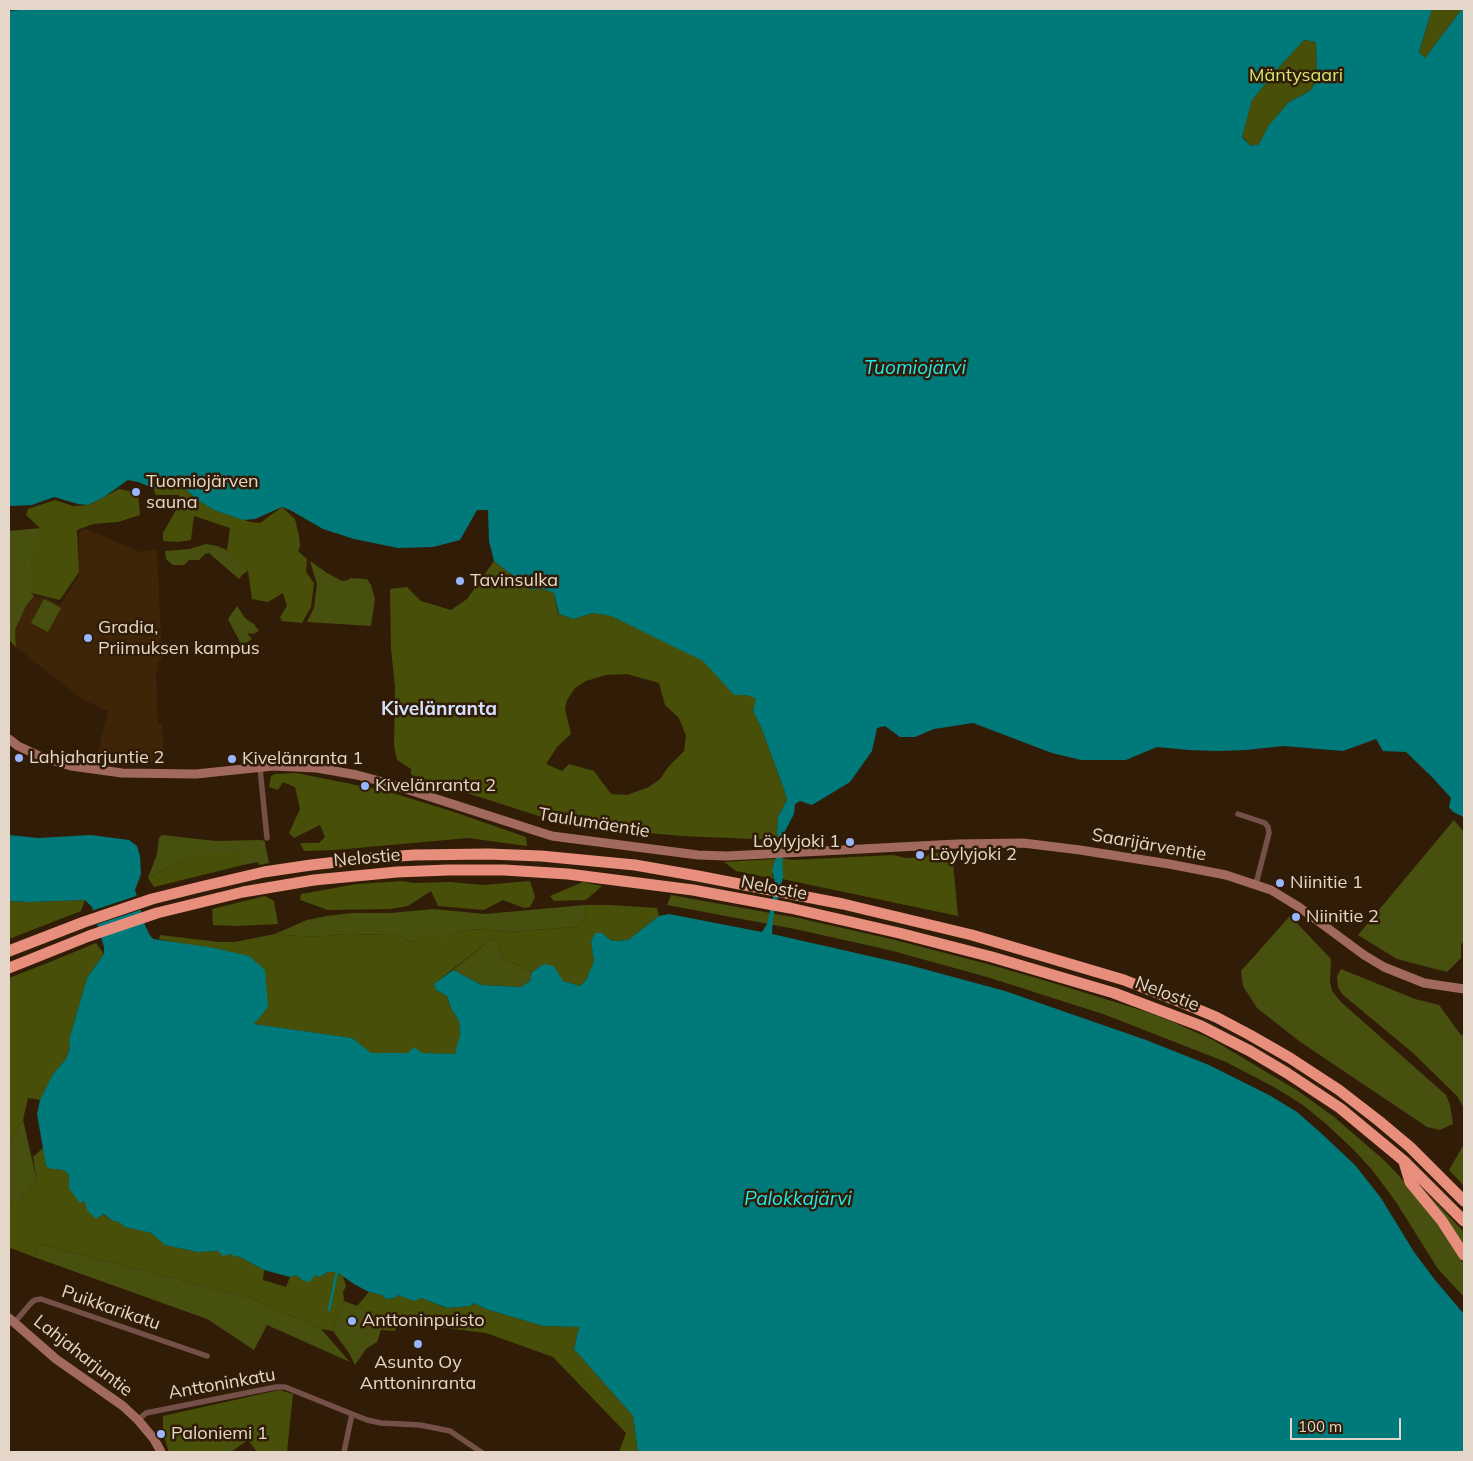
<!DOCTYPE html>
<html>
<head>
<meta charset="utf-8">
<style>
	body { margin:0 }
	#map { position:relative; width:1473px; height:1461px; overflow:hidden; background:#311d07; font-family:Mulish,sans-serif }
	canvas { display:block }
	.frame { position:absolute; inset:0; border:10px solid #e4d7ca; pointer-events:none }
	.scale { position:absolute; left:1290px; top:1418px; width:111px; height:22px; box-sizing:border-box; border:2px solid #e4d7ca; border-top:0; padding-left:6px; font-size:15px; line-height:18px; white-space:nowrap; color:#e4d7ca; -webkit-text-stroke:4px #311d07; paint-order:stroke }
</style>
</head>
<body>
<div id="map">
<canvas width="1473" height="1461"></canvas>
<div class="frame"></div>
<div class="scale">100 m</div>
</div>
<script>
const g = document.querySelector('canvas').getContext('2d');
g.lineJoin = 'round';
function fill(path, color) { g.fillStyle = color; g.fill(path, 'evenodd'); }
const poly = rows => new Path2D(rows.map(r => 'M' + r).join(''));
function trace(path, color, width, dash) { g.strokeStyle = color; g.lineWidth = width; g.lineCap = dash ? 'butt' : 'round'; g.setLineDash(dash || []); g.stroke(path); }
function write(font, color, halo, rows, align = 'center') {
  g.font = font + ' Mulish,sans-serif'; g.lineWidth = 5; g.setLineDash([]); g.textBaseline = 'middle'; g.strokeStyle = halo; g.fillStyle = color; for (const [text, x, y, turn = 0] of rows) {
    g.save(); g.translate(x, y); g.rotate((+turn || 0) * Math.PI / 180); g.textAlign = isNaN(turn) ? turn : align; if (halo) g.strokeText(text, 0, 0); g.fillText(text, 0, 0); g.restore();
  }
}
fill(poly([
	[86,529,140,552,157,549,162,660,158,662,159,670,156,671,158,724,162,724,164,762,148,762,97,756,108,711,83,700,16,647,15,630,26,606,34,596,49,599,60,605,79,576,79,532]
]), '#3e2507');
fill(poly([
	[41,528,31,565,31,593,34,596,26,606,15,630,16,647,9,640,9,531],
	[206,544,217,546,227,550,248,571,243,574,239,579,209,553,205,554,199,560,189,560,184,565,173,565,166,559,165,551,190,549],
	[310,561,327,573,342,581,348,580,351,578,367,579,371,585,375,599,371,626,307,622,314,608,317,584],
	[44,599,61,608,48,632,31,623],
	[237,606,245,618,254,624,259,631,253,634,247,633,252,639,244,644,241,644,228,619],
	[1454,820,1464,832,1464,940,1461,945,1461,958,1447,972,1397,959,1358,935],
	[162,835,216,841,261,840,265,841,265,844,269,863,259,865,258,862,243,865,243,856,238,852,219,854,183,859,148,878,157,854,159,838],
	[671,895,798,918,895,940,991,965,1050,982,1144,1011,1173,1022,1213,1040,1298,1091,1333,1116,1385,1161,1414,1192,1438,1223,1464,1264,1464,1297,1438,1269,1396,1202,1373,1171,1354,1150,1325,1123,1303,1105,1274,1087,1226,1062,1103,1014,987,977,889,950,795,929,667,905],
	[585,905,586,920,575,927,507,932,483,929,459,931,448,938,420,940,411,942,397,935,345,934,313,937,275,934,307,920,327,916,352,913,391,913,433,909,485,914],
	[1290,916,1331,959,1330,981,1332,991,1341,1002,1446,1095,1450,1105,1453,1124,1440,1130,1427,1127,1299,1041,1257,1008,1243,986,1241,971],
	[494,937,503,958,532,972,530,981,521,987,482,985,453,970],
	[1341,969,1415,999,1439,1005,1461,1035,1464,1035,1464,1108,1457,1096,1413,1053,1342,994,1338,987,1337,976],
	[23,1120,37,1181,19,1200,12,1200,9,1204,9,1145],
	[1464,1144,1464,1186,1449,1170],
	[1420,1186,1464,1232,1464,1249],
	[39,1244,251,1298,321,1329,350,1362,267,1325,254,1350,207,1319,34,1257],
	[344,1301,389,1318,381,1330,377,1342,366,1349,355,1365,349,1353,333,1331]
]), '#48500f');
fill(poly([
	[1432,9,1462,9,1425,58,1419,53],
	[1304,40,1316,42,1317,80,1310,91,1289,102,1269,125,1259,144,1251,146,1242,136,1252,100,1280,66],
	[170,486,185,488,196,499,214,510,250,522,260,523,282,507,295,519,299,536,300,547,298,551,307,559,306,572,314,583,311,607,302,623,282,621,280,617,287,606,283,593,268,602,252,599,248,571,227,550,230,528,194,516,191,540,179,542,163,541,163,533,180,503,179,495,156,495,153,488,164,489],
	[119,489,138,493,140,515,118,522,93,524,77,530,79,572,60,600,31,593,31,565,40,528,26,515,28,509,55,500,73,506,89,505],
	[494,561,532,590,541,588,554,593,558,614,573,619,593,613,611,616,704,661,734,694,745,695,757,698,753,711,761,727,785,792,787,800,778,817,777,833,779,840,681,836,627,831,548,819,411,775,411,769,397,760,394,746,395,687,391,649,390,589,407,587,421,601,451,610,467,599],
	[627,674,659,683,665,705,679,718,686,736,684,751,669,766,660,779,649,787,627,795,611,794,594,771,569,764,562,771,546,764,557,747,571,734,565,709,567,700,575,688,586,681,606,675],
	[296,773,386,791,451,811,526,837,527,846,468,838,335,850,304,851,300,843,319,843,325,837,320,825,294,838,289,833,300,809,295,787,283,782,278,790,269,787,271,776,275,774],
	[238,852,243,856,243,865,154,887,148,878,183,859,200,854],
	[952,852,958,916,782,879,782,858,792,860,893,855,905,858,926,857,931,853],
	[776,859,772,875,774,879,736,871,724,862],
	[403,881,413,883,450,882,483,885,530,881,535,897,530,907,524,908,503,900,484,910,438,906,431,891,408,906,391,909,328,910,300,900,301,894,357,884],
	[583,882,602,886,586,900,554,901,550,896],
	[265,896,274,901,278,924,236,926,213,925,212,909],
	[85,900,81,911,9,939,9,901,28,902],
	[585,905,609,905,657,908,659,916,628,940,612,941,602,933,591,942,594,961,586,980,580,986,563,981,544,964,532,972,503,958,494,937,434,984,436,990,447,996,451,1008,459,1021,460,1035,456,1054,370,1053,352,1038,253,1024,177,943,159,939,160,935,219,942,235,942,275,934,313,937,345,934,397,935,411,942,420,940,425,931,442,932,448,938,459,931,483,929,507,932,575,927,586,920],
	[96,943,104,954,87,978,69,1040,70,1048,66,1059,53,1074,40,1100,28,1098,23,1120,9,1145,9,978,50,962],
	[43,1148,46,1166,51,1169,58,1169,65,1171,69,1175,83,1201,86,1204,113,1221,117,1221,125,1227,151,1233,165,1245,198,1252,218,1251,238,1256,264,1270,263,1280,286,1287,290,1277,296,1275,302,1280,315,1275,319,1277,328,1272,337,1272,343,1276,346,1286,343,1292,344,1301,333,1331,321,1329,251,1298,39,1244,34,1257,11,1248,9,1251,9,1204,12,1200,19,1200,37,1181,33,1157],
	[369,1292,382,1295,386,1299,395,1298,398,1295,421,1298,446,1308,470,1306,474,1303,486,1309,543,1326,579,1327,574,1349,633,1416,638,1452,619,1452,626,1433,553,1357,486,1333,398,1322,395,1331,381,1330,389,1318,357,1306],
	[279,1390,293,1394,287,1452,257,1452,248,1440,231,1452,169,1452,163,1433,163,1416]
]), '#484f08');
fill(poly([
	[32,9,1432,9,1419,52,1425,58,1462,9,1464,9,1464,817,1453,812,1449,807,1451,798,1432,777,1406,752,1383,751,1376,739,1343,751,1283,746,1246,750,1217,751,1189,750,1157,747,1126,760,1081,760,1052,753,973,723,934,729,915,737,900,737,885,726,877,728,872,751,850,782,812,805,800,801,795,804,794,814,785,831,782,847,783,877,773,917,772,934,909,965,1005,991,1146,1040,1209,1065,1269,1095,1297,1112,1322,1134,1355,1165,1381,1198,1414,1252,1435,1280,1464,1314,1464,1452,638,1452,633,1416,574,1349,579,1327,543,1326,486,1309,474,1303,470,1306,447,1308,421,1298,414,1301,398,1295,395,1298,386,1299,382,1295,369,1292,354,1284,337,1272,328,1272,319,1277,315,1275,310,1282,302,1280,296,1275,290,1277,264,1270,238,1256,235,1257,231,1254,223,1256,218,1251,198,1252,165,1245,151,1233,125,1227,117,1221,113,1221,103,1214,96,1219,87,1210,86,1204,83,1201,80,1203,69,1188,69,1175,65,1171,58,1169,51,1169,46,1166,37,1114,40,1100,53,1074,66,1059,70,1048,69,1040,87,978,104,954,104,947,92,907,85,900,29,902,9,901,9,835,38,838,91,835,129,840,137,846,140,856,141,874,135,890,145,925,149,934,153,939,214,948,249,956,265,970,268,1007,254,1024,352,1038,371,1053,408,1053,414,1047,422,1053,455,1054,460,1035,459,1021,451,1008,447,996,436,990,434,984,453,970,482,985,521,987,530,981,532,972,544,964,554,966,563,981,580,986,586,980,594,961,591,942,595,933,602,933,612,941,628,940,659,916,669,914,762,932,767,924,773,897,775,882,772,871,776,857,779,840,777,833,778,817,787,800,785,792,761,727,753,711,756,698,745,695,734,695,703,661,611,616,593,613,573,619,559,614,554,593,541,588,532,590,494,561,489,541,488,510,477,510,460,540,433,547,398,548,354,539,323,529,290,510,282,507,255,519,243,520,214,510,196,499,185,488,170,486,164,489,153,488,138,482,128,480,104,497,88,505,78,504,54,497,32,505,9,506,9,11],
	[1304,40,1316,42,1317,80,1310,91,1289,102,1269,125,1259,144,1251,146,1242,137,1252,100,1280,66]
]), '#00797b');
fill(poly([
	[139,895,143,909,95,925,91,911]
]), '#311d07');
trace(poly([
	[329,1310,337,1272]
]), '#00797b', 2.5);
trace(poly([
	[260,768,267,838],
	[1238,814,1265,823,1268,827,1269,833,1256,884],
	[14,1323,31,1303,35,1300,41,1299,207,1356],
	[138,1420,146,1413,276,1387,285,1387,367,1420,381,1423,420,1425,450,1431,481,1452],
	[344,1452,352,1414]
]), '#745049', 5.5);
trace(poly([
	[9,739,18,746,44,758,71,766,122,773,196,774,273,766,317,768,357,775,387,783,552,836,698,855,727,856,957,844,1023,843,1080,850,1169,864,1226,875,1271,890,1299,907,1364,955,1384,967,1424,983,1464,989],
	[9,1318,56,1359,123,1406,138,1420,154,1439,161,1452]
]), '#a26a5f', 9);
trace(poly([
	[9,951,84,922,152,899,200,887,264,872,311,865,372,858,414,855,488,854,541,856,635,865,698,876,843,904,972,935,1124,980,1180,1002,1216,1017,1250,1035,1290,1058,1339,1090,1379,1121,1410,1147,1464,1201],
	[9,968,89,936,157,913,243,892,314,880,397,872,448,870,504,870,568,874,693,890,790,908,899,933,992,957,1114,993,1201,1026,1250,1051,1287,1073,1340,1108,1404,1161,1464,1221],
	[1404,1162,1410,1182,1442,1221,1464,1255]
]), '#e78e7d', 11);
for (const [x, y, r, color] of [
	[136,492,5,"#99b5fd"],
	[460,581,5,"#99b5fd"],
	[88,638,5,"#99b5fd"],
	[19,758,5,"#99b5fd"],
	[232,759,5,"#99b5fd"],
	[365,786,5,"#99b5fd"],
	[850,842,5,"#99b5fd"],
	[920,855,5,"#99b5fd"],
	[1280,883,5,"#99b5fd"],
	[1296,917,5,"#99b5fd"],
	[352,1321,5,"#99b5fd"],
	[418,1344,5,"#99b5fd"],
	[161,1434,5,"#99b5fd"]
]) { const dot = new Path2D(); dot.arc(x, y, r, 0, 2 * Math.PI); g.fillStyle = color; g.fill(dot); trace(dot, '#311d07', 2); }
write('18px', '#d5e673', '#311d07', [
	["Mäntysaari",1296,76]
]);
write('18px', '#e4d7ca', '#311d07', [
	["Tuomiojärven",146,482],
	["sauna",146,503],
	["Tavinsulka",470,581],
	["Gradia,",98,628],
	["Priimuksen kampus",98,649],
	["Lahjaharjuntie 2",29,758],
	["Kivelänranta 1",242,759],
	["Kivelänranta 2",375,786],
	["Löylyjoki 1",840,842,"right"],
	["Löylyjoki 2",930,855],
	["Niinitie 1",1290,883],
	["Niinitie 2",1306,917],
	["Anttoninpuisto",362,1321],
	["Asunto Oy",418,1363,"center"],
	["Anttoninranta",418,1384,"center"],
	["Paloniemi 1",171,1434]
], 'left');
write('18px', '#e4d7ca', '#311d07', [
	["Taulumäentie",594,823,9],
	["Saarijärventie",1149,845,10],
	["Nelostie",367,858,-5],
	["Nelostie",774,888,11],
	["Nelostie",1167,994,21],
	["Puikkarikatu",111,1308,19],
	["Lahjaharjuntie",83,1356,38],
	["Anttoninkatu",222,1384,-10]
]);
write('italic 19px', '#20eaed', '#311d07', [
	["Tuomiojärvi",915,368],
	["Palokkajärvi",798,1199]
]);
write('bold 19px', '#d5e1fd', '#311d07', [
	["Kivelänranta",439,709]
]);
</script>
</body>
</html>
